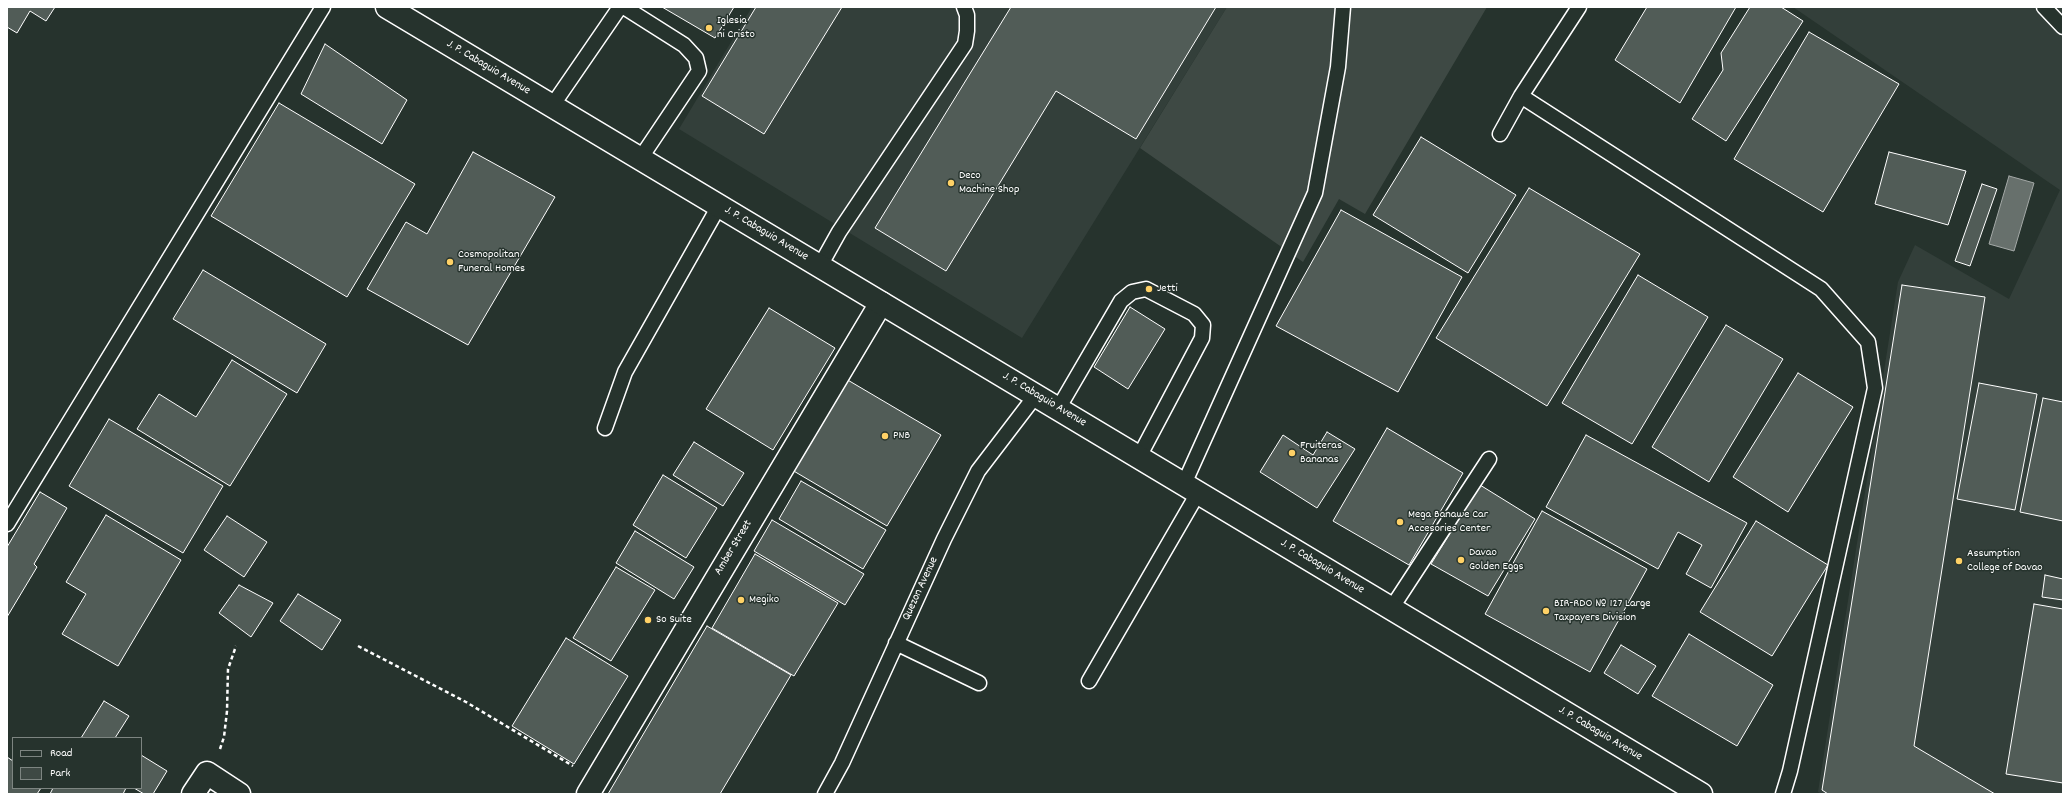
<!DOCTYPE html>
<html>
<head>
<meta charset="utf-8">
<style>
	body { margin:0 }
	#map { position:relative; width:2070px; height:801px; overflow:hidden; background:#26332d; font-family:Dekko,sans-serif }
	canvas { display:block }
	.frame { position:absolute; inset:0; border:8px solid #fff; pointer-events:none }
	.legend { position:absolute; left:12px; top:737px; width:130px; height:52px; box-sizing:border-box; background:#26332d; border:1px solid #7d8581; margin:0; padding:5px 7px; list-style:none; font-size:12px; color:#fff }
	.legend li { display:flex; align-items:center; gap:8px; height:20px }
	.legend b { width:20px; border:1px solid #7d8581 }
</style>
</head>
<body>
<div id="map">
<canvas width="2070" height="801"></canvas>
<div class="frame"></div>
<ul class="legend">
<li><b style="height:5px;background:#26332d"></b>Road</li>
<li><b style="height:11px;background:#3e4944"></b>Park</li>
</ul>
</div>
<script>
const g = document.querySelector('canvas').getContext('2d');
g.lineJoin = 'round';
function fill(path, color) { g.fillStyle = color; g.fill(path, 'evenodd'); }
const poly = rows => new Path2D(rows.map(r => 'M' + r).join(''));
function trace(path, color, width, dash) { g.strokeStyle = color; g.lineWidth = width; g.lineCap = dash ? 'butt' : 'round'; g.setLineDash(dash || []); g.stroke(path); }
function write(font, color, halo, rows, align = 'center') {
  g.font = font + ' Dekko,sans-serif'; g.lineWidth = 3; g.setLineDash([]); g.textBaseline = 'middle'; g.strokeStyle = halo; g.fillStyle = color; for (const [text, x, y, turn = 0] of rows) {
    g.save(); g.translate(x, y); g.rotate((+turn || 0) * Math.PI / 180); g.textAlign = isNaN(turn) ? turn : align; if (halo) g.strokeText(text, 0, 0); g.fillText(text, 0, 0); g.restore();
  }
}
fill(poly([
	[752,7,1227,7,1022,338,679,129],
	[1793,7,2063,7,2063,794,1822,794,1818,792,1898,282,1915,245,2009,299,2060,190]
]), '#333f3a');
fill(poly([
	[1227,7,1487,7,1365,214,1339,199,1303,262,1140,148]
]), '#3e4944');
const water = poly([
	[2009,176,2034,183,2014,251,1989,244,2009,176]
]);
fill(water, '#67706c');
trace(water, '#a4a9a7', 1);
const building = poly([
	[7,7,55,7,46,21,30,11,17,33,7,27,7,7],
	[662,7,734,7,715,38,662,7],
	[756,7,842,7,764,134,702,96,756,7],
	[1011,7,1216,7,1136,139,1056,91,946,271,875,228,1011,7],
	[1647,7,1736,7,1680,103,1615,60,1647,7],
	[1750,7,1781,7,1803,21,1726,141,1692,119,1723,70,1721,53,1750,7],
	[1809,32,1899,84,1823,212,1734,159,1809,32],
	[325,44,407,100,382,144,301,94,325,44],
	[279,103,415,184,347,297,211,216,279,103],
	[1421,137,1516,195,1468,273,1373,215,1421,137],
	[473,152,555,197,468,345,367,289,406,222,427,234,473,152],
	[1889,152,1966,171,1948,225,1875,204,1889,152],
	[1982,184,1997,189,1970,266,1955,261,1982,184],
	[1529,188,1640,254,1547,406,1436,338,1529,188],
	[1341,210,1462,277,1398,392,1276,326,1341,210],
	[203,270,326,344,297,393,173,319,203,270],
	[1638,275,1708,317,1632,444,1562,403,1638,275],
	[1902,285,1985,297,1914,746,1995,794,1828,794,1822,790,1902,285],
	[1130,307,1165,329,1128,389,1094,367,1130,307],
	[769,308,835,348,773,450,706,409,769,308],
	[1726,325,1783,359,1709,482,1652,447,1726,325],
	[232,360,287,394,230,486,137,429,159,394,196,417,232,360],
	[1798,373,1853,407,1788,512,1733,477,1798,373],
	[846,379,941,435,887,526,792,470,846,379],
	[1979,383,2037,394,2015,510,1957,499,1979,383],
	[2043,398,2063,402,2063,521,2020,512,2043,398],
	[109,419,223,486,183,553,69,486,109,419],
	[1387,428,1463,473,1409,565,1333,521,1387,428],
	[1327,432,1355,449,1317,508,1260,472,1283,435,1313,455,1327,432],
	[1586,435,1747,523,1711,588,1686,574,1702,545,1678,532,1658,569,1546,507,1586,435],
	[694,442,744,473,723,506,673,475,694,442],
	[663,475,717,508,686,558,633,525,663,475],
	[801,481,886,530,863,569,779,519,801,481],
	[1480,485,1535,519,1488,596,1431,564,1480,485],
	[40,492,67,508,34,564,37,567,7,617,7,547,40,492],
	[1542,511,1647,569,1590,672,1485,614,1542,511],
	[106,515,181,560,118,666,62,634,86,594,66,582,106,515],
	[227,516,267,542,244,577,204,550,227,516],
	[772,520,864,574,845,605,754,551,772,520],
	[1756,521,1828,565,1772,656,1700,612,1756,521],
	[635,531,694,567,674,599,616,563,635,531],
	[755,554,838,603,794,676,712,628,755,554],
	[616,567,655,590,611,661,573,638,616,567],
	[2045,575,2063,579,2063,600,2042,597,2045,575],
	[239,585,273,603,251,637,219,613,239,585],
	[298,594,341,620,322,650,280,621,298,594],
	[2034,604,2063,609,2063,783,2006,774,2034,604],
	[707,626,791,675,720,794,608,794,707,626],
	[1689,634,1773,685,1737,746,1652,696,1689,634],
	[566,638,628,676,574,764,512,726,566,638],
	[1621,645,1656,666,1638,694,1604,673,1621,645],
	[104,701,129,716,115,738,81,738,104,701],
	[141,755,167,771,153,794,144,794,134,788,141,788,141,755],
	[7,757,13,761,13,788,41,788,37,794,7,794,7,757],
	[53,788,126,788,123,794,50,794,53,788]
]);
fill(building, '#515c57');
trace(building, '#fff', 1);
const service = poly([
	[624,7,684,45,696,58,699,71,640,159],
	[2044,7,2063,27],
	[1521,96,1821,289,1868,342,1875,388,1790,771,1783,794],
	[552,106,620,7],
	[1500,134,1521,96,1579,7],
	[820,266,839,232,965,44,967,31,967,15,964,7],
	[1058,409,1121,301,1132,292,1146,289,1194,314,1203,325,1202,338,1139,457],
	[605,428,625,372,719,206],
	[1184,484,1315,193,1338,67,1343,7],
	[7,524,323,7],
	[1391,609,1489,459],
	[896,643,979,683],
	[1089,681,1198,493],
	[825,794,842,763,944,539,978,471,1036,395]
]);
const minor = poly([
	[193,794,207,773,239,794],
	[588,794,881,303]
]);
const primary = poly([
	[387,7,1701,794]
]);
trace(service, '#fff', 17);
trace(minor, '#fff', 25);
trace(primary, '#fff', 25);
trace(poly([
	[358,646,466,702,573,766],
	[220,749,224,737,227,711,228,669,236,646]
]), '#fff', 2.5, [4, 3]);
trace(service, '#26332d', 14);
trace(minor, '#26332d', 22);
trace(primary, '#26332d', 22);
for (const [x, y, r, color] of [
	[709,28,4,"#ffd166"],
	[951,183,4,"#ffd166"],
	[450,262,4,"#ffd166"],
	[1149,289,4,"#ffd166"],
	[885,436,4,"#ffd166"],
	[1292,453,4,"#ffd166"],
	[1400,522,4,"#ffd166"],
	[1461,560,4,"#ffd166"],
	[1959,561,4,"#ffd166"],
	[741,600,4,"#ffd166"],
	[1546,611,4,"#ffd166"],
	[648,620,4,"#ffd166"]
]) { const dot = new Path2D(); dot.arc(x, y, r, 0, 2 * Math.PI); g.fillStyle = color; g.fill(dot); trace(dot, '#26332d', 1.5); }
write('12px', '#fff', '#26332d', [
	["Iglesia",717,21],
	["ni Cristo",717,35],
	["Deco",959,176],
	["Machine Shop",959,190],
	["Cosmopolitan",458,255],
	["Funeral Homes",458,269],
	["Jetti",1157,289],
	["PNB",893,436],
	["Fruiteras",1300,446],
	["Bananas",1300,460],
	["Mega Banawe Car",1408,515],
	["Accesories Center",1408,529],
	["Davao",1469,553],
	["Golden Eggs",1469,567],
	["Assumption",1967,554],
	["College of Davao",1967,568],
	["Megiko",749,600],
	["BIR-RDO № 127 Large",1554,604],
	["Taxpayers Division",1554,618],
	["So Suite",656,620]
], 'left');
write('12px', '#fff', '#26332d', [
	["J. P. Cabaguio Avenue",488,68,31],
	["J. P. Cabaguio Avenue",766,234,31],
	["J. P. Cabaguio Avenue",1044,400,31],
	["Amber Street",734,548,-59],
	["J. P. Cabaguio Avenue",1322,567,31],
	["Quezon Avenue",921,589,-65],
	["J. P. Cabaguio Avenue",1600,734,31]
]);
</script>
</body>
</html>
